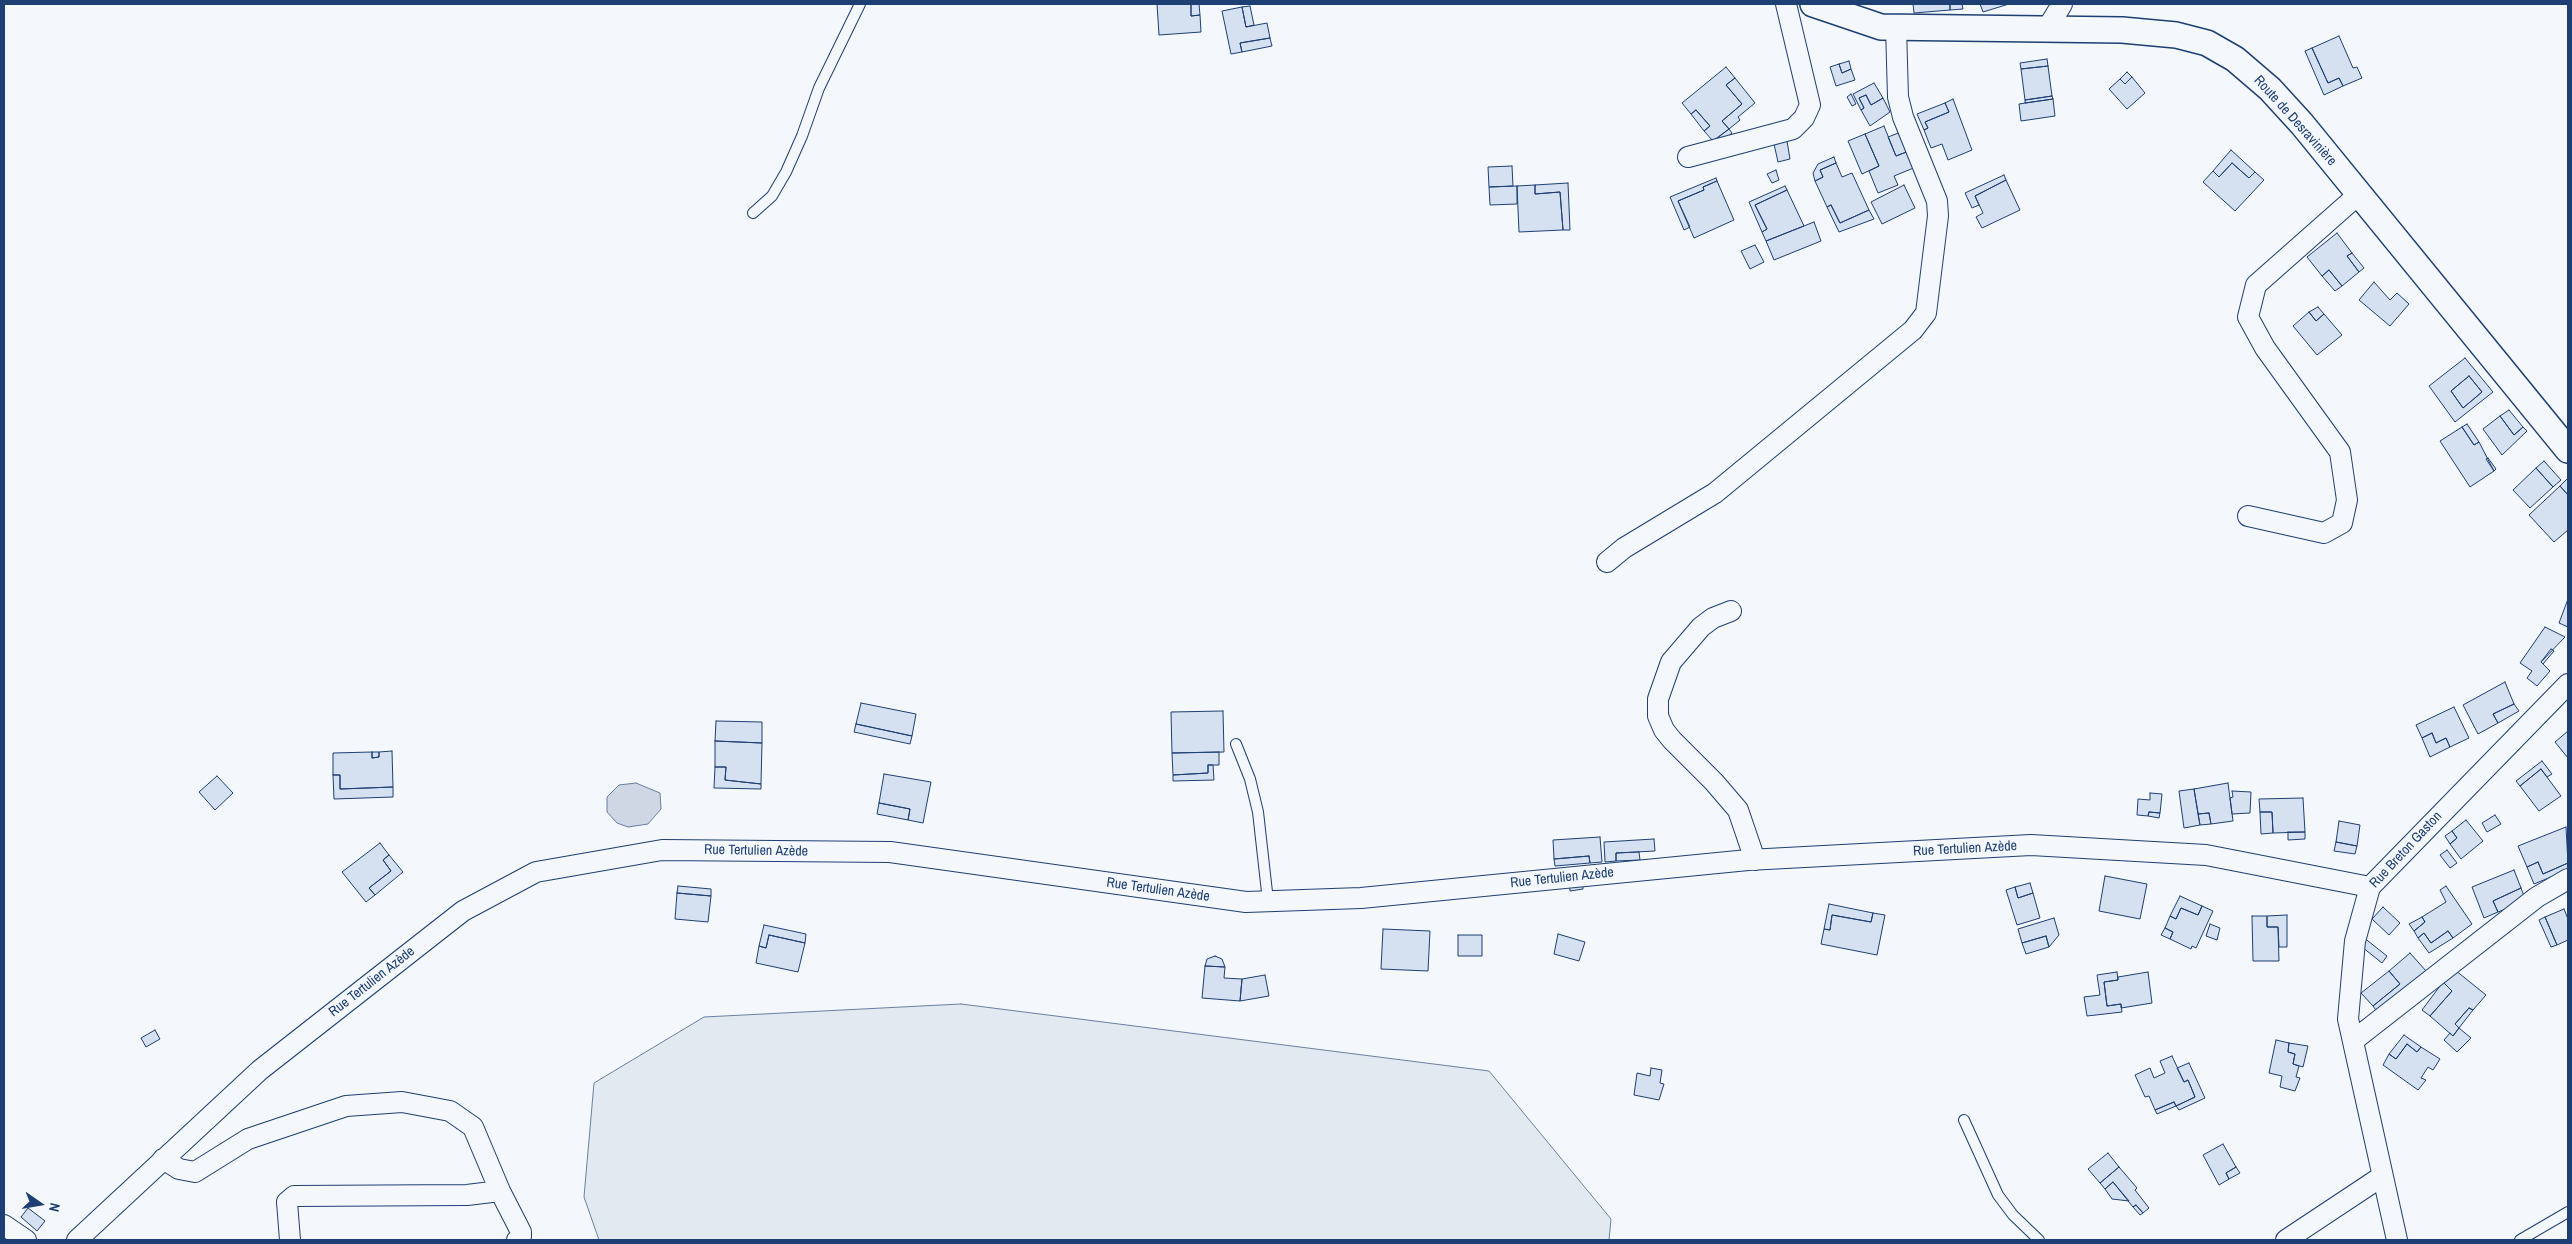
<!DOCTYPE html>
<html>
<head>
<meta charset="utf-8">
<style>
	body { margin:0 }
	#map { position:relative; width:2572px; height:1244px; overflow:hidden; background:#f4f7fb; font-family:"Archivo Narrow",sans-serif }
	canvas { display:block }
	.frame { position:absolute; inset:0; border:5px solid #1d3f73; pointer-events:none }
	.north { position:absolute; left:15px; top:1179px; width:50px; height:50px; -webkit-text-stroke:4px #f4f7fb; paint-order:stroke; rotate:103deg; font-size:14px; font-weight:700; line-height:20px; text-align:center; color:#1d3f73 }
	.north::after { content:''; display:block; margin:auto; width:18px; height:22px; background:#1d3f73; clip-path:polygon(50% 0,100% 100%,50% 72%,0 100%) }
</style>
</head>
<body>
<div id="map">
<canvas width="2572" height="1244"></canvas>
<div class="frame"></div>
<div class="north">N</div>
</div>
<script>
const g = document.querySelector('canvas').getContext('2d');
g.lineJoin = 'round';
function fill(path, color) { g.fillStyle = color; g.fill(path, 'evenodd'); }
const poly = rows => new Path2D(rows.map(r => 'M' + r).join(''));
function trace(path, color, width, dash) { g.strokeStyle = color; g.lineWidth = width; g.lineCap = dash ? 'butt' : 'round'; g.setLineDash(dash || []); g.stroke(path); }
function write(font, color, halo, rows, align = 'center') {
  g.font = font + ' "Archivo Narrow",sans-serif'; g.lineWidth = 4; g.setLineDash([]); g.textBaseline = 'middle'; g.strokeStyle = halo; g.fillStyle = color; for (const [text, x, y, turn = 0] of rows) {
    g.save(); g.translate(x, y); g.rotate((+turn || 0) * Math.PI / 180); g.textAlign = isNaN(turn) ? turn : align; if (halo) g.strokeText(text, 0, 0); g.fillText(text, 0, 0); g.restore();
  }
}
const green = poly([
	[961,1004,1489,1071,1611,1219,1609,1240,599,1240,584,1197,594,1083,704,1017,961,1004]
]);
fill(green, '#e3e9f0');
trace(green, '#687fa3', 1);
const water = poly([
	[636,783,660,793,661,809,648,824,628,827,617,823,607,812,607,797,619,785,636,783]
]);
fill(water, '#cfd7e4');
trace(water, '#687fa3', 1);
const building = poly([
	[1157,4,1191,4,1191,16,1200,15,1201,32,1159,35,1157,4],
	[1191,4,1199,4,1200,15,1191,16,1191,4],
	[1913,4,1950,4,1950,10,1914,13,1913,4],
	[1950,4,1962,4,1963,9,1950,10,1950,4],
	[1980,4,2009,4,1983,12,1980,4],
	[1250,6,1254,25,1246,27,1242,7,1250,6],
	[1242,7,1246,27,1267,23,1270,38,1240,43,1242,52,1231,54,1222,11,1242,7],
	[2339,36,2353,68,2357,67,2362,78,2343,86,2339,78,2328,83,2312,48,2339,36],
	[1270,38,1272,46,1242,52,1240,43,1270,38],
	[2312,48,2328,83,2339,78,2343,86,2324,95,2305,51,2312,48],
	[2047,59,2048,66,2021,69,2020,63,2047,59],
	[1849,61,1851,69,1842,73,1839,64,1849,61],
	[1839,64,1842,73,1851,69,1855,80,1836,86,1830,67,1839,64],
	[2048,66,2052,96,2025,100,2021,69,2048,66],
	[1726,67,1735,78,1726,85,1742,104,1722,121,1729,129,1713,141,1704,131,1710,126,1696,110,1691,114,1682,103,1726,67],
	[2127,72,2132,77,2125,84,2120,79,2127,72],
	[2132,77,2145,93,2127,109,2109,89,2120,79,2125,84,2132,77],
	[1735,78,1755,103,1738,117,1740,120,1729,129,1722,121,1742,104,1726,85,1735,78],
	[1874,83,1883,98,1871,105,1866,95,1859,98,1864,108,1861,110,1853,94,1874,83],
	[1851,94,1856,104,1852,106,1847,97,1851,94],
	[1866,95,1871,105,1883,98,1890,112,1870,126,1861,110,1864,108,1859,98,1866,95],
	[2052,96,2053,99,2025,103,2025,100,2052,96],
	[1953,99,1972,150,1948,160,1942,144,1931,148,1924,130,1928,128,1925,122,1949,112,1945,103,1953,99],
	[2053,99,2055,116,2021,121,2019,104,2053,99],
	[1945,103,1949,112,1925,122,1928,128,1924,130,1917,114,1945,103],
	[1696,110,1710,126,1704,131,1691,114,1696,110],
	[1884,126,1896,156,1909,151,1916,167,1894,176,1898,185,1878,193,1869,171,1879,166,1865,134,1884,126],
	[1729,129,1732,133,1717,145,1713,141,1729,129],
	[1901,132,1909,151,1896,156,1888,137,1901,132],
	[1865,134,1879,166,1862,174,1848,141,1865,134],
	[1787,141,1790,159,1778,162,1774,144,1787,141],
	[2231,150,2255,172,2249,178,2232,163,2219,177,2213,171,2231,150],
	[1834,157,1836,163,1820,170,1823,177,1815,181,1813,173,1818,164,1834,157],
	[1836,163,1842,177,1852,173,1869,210,1840,223,1831,205,1827,207,1815,181,1823,177,1820,170,1836,163],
	[2232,163,2249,178,2255,172,2264,180,2235,211,2203,182,2213,171,2219,177,2232,163],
	[1512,166,1513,186,1489,187,1488,167,1512,166],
	[1776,170,1779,180,1772,183,1767,174,1776,170],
	[2004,175,2006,180,1975,196,1979,205,1972,208,1965,193,2004,175],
	[1716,178,1717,181,1703,187,1704,190,1678,201,1690,227,1684,230,1670,197,1716,178],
	[2006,180,2020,210,1982,228,1976,217,1983,213,1975,196,2006,180],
	[1717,181,1734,220,1694,238,1678,201,1704,190,1703,187,1717,181],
	[1568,183,1570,230,1563,230,1560,192,1535,194,1535,185,1568,183],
	[1535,185,1535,194,1560,192,1563,230,1519,232,1517,186,1535,185],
	[1904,185,1915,208,1882,224,1871,202,1904,185],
	[1517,186,1517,204,1490,205,1489,187,1517,186],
	[1785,186,1787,190,1755,205,1767,229,1762,232,1749,202,1785,186],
	[1787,190,1804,226,1766,241,1762,232,1767,229,1755,205,1787,190],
	[1831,205,1840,223,1869,210,1874,219,1839,232,1827,207,1831,205],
	[1814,222,1821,241,1774,260,1766,241,1814,222],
	[2337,233,2352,253,2347,256,2359,272,2342,286,2329,270,2322,276,2307,257,2337,233],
	[1755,245,1764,262,1750,269,1741,251,1755,245],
	[2352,253,2364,268,2359,272,2347,256,2352,253],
	[2329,270,2342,286,2335,291,2322,276,2329,270],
	[2374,282,2390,300,2397,293,2409,304,2390,326,2359,300,2374,282],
	[2318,307,2324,314,2316,321,2309,312,2318,307],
	[2309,312,2316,321,2324,314,2342,335,2317,355,2293,326,2309,312],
	[2465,358,2493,392,2455,422,2429,386,2465,358],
	[2469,376,2482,392,2463,408,2451,391,2469,376],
	[2469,376,2482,392,2463,408,2451,391,2469,376],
	[2509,410,2523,427,2514,435,2500,416,2509,410],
	[2500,416,2514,435,2523,427,2527,431,2502,455,2483,429,2500,416],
	[2467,424,2479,442,2474,445,2462,427,2467,424],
	[2462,427,2474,445,2479,442,2494,471,2470,487,2440,441,2462,427],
	[2488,458,2496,469,2494,471,2486,459,2488,458],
	[2544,461,2561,480,2553,487,2536,468,2544,461],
	[2536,468,2553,487,2530,508,2513,490,2536,468],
	[2568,478,2568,495,2560,486,2568,478],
	[2560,486,2568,495,2568,530,2554,542,2529,515,2560,486],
	[2568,599,2568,627,2559,623,2568,599],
	[2545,627,2565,637,2541,662,2550,671,2537,686,2527,678,2532,671,2520,663,2545,627],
	[2551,649,2554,651,2543,664,2541,662,2551,649],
	[2505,682,2514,704,2493,714,2498,723,2478,734,2463,705,2505,682],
	[861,703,916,714,912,736,856,724,861,703],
	[2514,704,2519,711,2498,723,2493,714,2514,704],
	[2454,707,2469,738,2450,747,2446,738,2436,743,2432,733,2422,738,2416,725,2454,707],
	[1223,711,1224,752,1172,753,1171,712,1223,711],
	[716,721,762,722,762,743,715,741,716,721],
	[856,724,912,736,910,744,854,732,856,724],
	[2568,731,2568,758,2555,742,2568,731],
	[2432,733,2436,743,2446,738,2450,747,2430,757,2422,738,2432,733],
	[715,741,762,743,761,784,725,780,726,767,715,767,715,741],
	[392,751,393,787,340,789,340,775,333,775,333,753,372,752,372,758,379,757,379,752,392,751],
	[372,752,379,752,379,757,372,758,372,752],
	[1219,752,1219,765,1208,765,1208,773,1173,775,1172,753,1219,752],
	[2542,761,2552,774,2547,777,2541,769,2520,786,2516,781,2542,761],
	[1208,765,1213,765,1214,780,1173,781,1173,775,1208,773,1208,765],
	[715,767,726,767,725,780,761,784,761,789,714,788,715,767],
	[2541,769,2561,796,2539,811,2520,786,2541,769],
	[884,774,931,782,923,823,908,820,910,809,879,803,884,774],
	[333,775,340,775,340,789,393,787,393,797,334,799,333,775],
	[217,776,233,793,215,810,199,792,217,776],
	[2228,783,2233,821,2211,824,2209,813,2198,814,2194,789,2228,783],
	[2194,789,2200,825,2184,828,2179,791,2194,789],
	[2232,791,2251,792,2250,813,2232,814,2230,798,2233,797,2232,791],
	[2150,793,2162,794,2160,813,2149,812,2148,816,2137,815,2138,799,2150,800,2150,793],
	[2303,798,2305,832,2273,833,2272,812,2260,812,2259,799,2303,798],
	[879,803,910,809,908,820,877,814,879,803],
	[2149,812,2160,813,2159,818,2148,816,2149,812],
	[2260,812,2272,812,2273,833,2261,834,2260,812],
	[2209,813,2211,824,2200,825,2198,814,2209,813],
	[2495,815,2501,824,2487,832,2482,823,2495,815],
	[2466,820,2483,841,2461,859,2450,844,2457,838,2452,831,2466,820],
	[2339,821,2360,825,2357,846,2336,842,2339,821],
	[2566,827,2568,863,2543,874,2538,862,2527,867,2518,846,2566,827],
	[2452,831,2457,838,2450,844,2445,836,2452,831],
	[2288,832,2305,832,2305,839,2288,840,2288,832],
	[1600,837,1602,862,1590,863,1589,856,1554,859,1553,840,1600,837],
	[1654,839,1655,851,1616,853,1616,861,1605,862,1604,842,1654,839],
	[2336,842,2357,846,2355,854,2334,851,2336,842],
	[380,843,389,855,383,860,391,871,369,888,375,895,366,902,342,872,380,843],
	[2447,850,2457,863,2450,868,2440,855,2447,850],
	[1639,852,1640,860,1616,861,1616,853,1639,852],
	[389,855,403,872,375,895,369,888,391,871,383,860,389,855],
	[1589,856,1590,863,1555,866,1554,859,1589,856],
	[2538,862,2543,874,2568,863,2568,870,2534,884,2527,867,2538,862],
	[2514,870,2521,888,2493,901,2498,912,2484,918,2472,887,2514,870],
	[2105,876,2147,884,2140,919,2099,911,2105,876],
	[1583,879,1583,889,1570,891,1569,880,1583,879],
	[2030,883,2033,893,2018,898,2015,887,2030,883],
	[678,886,711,889,711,896,677,893,678,886],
	[2446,886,2472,924,2453,938,2448,931,2431,943,2424,933,2418,938,2414,931,2425,922,2422,917,2446,902,2440,890,2446,886],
	[2015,887,2018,898,2033,893,2040,918,2017,925,2006,890,2015,887],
	[2521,888,2526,901,2498,912,2493,901,2521,888],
	[677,893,711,896,708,922,675,919,677,893],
	[2180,896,2202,906,2198,915,2181,908,2176,919,2170,916,2180,896],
	[1829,904,1873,913,1871,922,1832,915,1830,930,1824,929,1829,904],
	[2202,906,2213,911,2196,948,2192,946,2191,949,2170,939,2173,932,2165,928,2170,916,2176,919,2181,908,2198,915,2202,906],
	[2383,907,2400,923,2389,935,2372,919,2383,907],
	[2564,909,2568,919,2568,940,2557,945,2545,917,2564,909],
	[1873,913,1885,915,1877,955,1821,944,1824,929,1830,930,1832,915,1871,922,1873,913],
	[2287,915,2287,947,2279,947,2278,927,2267,927,2267,916,2287,915],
	[2252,916,2267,916,2267,927,2278,927,2279,961,2253,961,2252,916],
	[2422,917,2425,922,2414,931,2409,924,2422,917],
	[2545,917,2557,945,2551,947,2539,920,2545,917],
	[2054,918,2059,935,2049,947,2046,936,2022,943,2018,929,2054,918],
	[2210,924,2220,928,2217,940,2206,936,2210,924],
	[764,925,806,934,805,943,769,935,766,948,759,946,764,925],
	[2165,928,2173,932,2170,939,2161,935,2165,928],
	[1383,929,1430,931,1428,971,1381,969,1383,929],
	[2448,931,2453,938,2429,953,2418,938,2424,933,2431,943,2448,931],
	[1558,934,1585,942,1579,961,1554,954,1558,934],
	[769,935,805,943,798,972,756,963,759,946,766,948,769,935],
	[1458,935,1482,935,1482,956,1458,956,1458,935],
	[2046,936,2049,947,2026,954,2022,943,2046,936],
	[2363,937,2387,956,2382,963,2357,943,2363,937],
	[2410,953,2427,972,2378,1013,2373,1006,2400,984,2389,971,2410,953],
	[1215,956,1222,959,1225,967,1205,966,1207,959,1215,956],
	[1205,966,1225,967,1224,978,1242,979,1240,1001,1202,998,1205,966],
	[2455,970,2486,995,2473,1010,2469,1008,2455,1024,2459,1028,2453,1036,2430,1016,2452,991,2443,982,2455,970],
	[2389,971,2400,984,2373,1006,2361,993,2389,971],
	[2117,972,2118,980,2104,982,2107,1006,2121,1004,2122,1012,2087,1016,2084,997,2100,995,2097,975,2117,972],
	[2148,972,2152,1003,2121,1008,2121,1004,2107,1006,2104,982,2118,980,2118,977,2148,972],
	[1265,975,1269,996,1240,1001,1242,979,1265,975],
	[2443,982,2452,991,2430,1016,2422,1010,2443,982],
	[2469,1008,2473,1010,2459,1028,2455,1024,2469,1008],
	[2459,1028,2471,1038,2457,1052,2444,1040,2450,1033,2453,1036,2459,1028],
	[155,1030,160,1039,146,1047,141,1038,155,1030],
	[2404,1035,2421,1047,2417,1052,2407,1044,2396,1059,2389,1054,2404,1035],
	[2276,1040,2289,1043,2288,1052,2295,1054,2293,1064,2299,1066,2296,1077,2300,1078,2295,1091,2280,1087,2282,1076,2269,1073,2276,1040],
	[2289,1043,2308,1046,2303,1067,2293,1064,2295,1054,2288,1052,2289,1043],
	[2407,1044,2417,1052,2421,1047,2440,1059,2433,1070,2428,1067,2421,1078,2426,1080,2418,1090,2383,1065,2389,1054,2396,1059,2407,1044],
	[2172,1056,2184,1082,2188,1080,2195,1097,2176,1106,2174,1102,2155,1110,2149,1096,2145,1097,2135,1075,2150,1068,2154,1078,2165,1073,2160,1061,2172,1056],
	[2189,1063,2205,1098,2179,1110,2176,1106,2195,1097,2188,1080,2184,1082,2177,1068,2189,1063],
	[1651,1068,1662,1070,1660,1083,1664,1084,1659,1100,1634,1095,1637,1073,1650,1076,1651,1068],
	[2174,1102,2176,1106,2157,1114,2155,1110,2174,1102],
	[2223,1144,2236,1167,2226,1173,2229,1179,2219,1185,2203,1155,2223,1144],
	[2108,1153,2119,1167,2100,1183,2088,1169,2108,1153],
	[2119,1167,2137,1188,2135,1190,2149,1208,2143,1213,2136,1205,2133,1207,2113,1182,2105,1189,2100,1183,2119,1167],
	[2236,1167,2240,1173,2229,1179,2226,1173,2236,1167],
	[2113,1182,2129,1201,2112,1199,2105,1189,2113,1182],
	[2136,1205,2143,1213,2140,1215,2133,1207,2136,1205],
	[28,1208,45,1221,37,1231,21,1217,28,1208]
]);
fill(building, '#d5e0f0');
trace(building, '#1d3f73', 1);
const service = poly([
	[753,213,772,196,786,172,802,136,819,88,860,4],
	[1236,744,1250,779,1258,812,1268,901],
	[1964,1120,1998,1195,2013,1215,2039,1240],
	[2520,1240,2568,1212]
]);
const minor = poly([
	[2047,29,2062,4],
	[1688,157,1793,129,1804,118,1810,105,1786,4],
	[2248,516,2324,533,2342,523,2347,500,2340,452,2265,348,2248,317,2256,285,2359,194],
	[1607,562,1624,548,1715,493,1913,330,1926,313,1938,216,1937,201,1903,117,1898,97,1896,27],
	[1731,611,1713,618,1701,627,1671,662,1658,699,1658,716,1664,730,1672,740,1714,782,1738,810,1755,860],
	[2354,1040,2537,897,2568,879],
	[163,1159,179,1169,195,1172,248,1139,346,1106,402,1102,450,1111,473,1127,500,1191,521,1232,521,1237,517,1240],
	[4,1225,26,1240],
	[77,1240,260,1070,463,911,536,872,662,850,890,852,1246,902,1361,898,1748,860,2031,845,2206,855,2370,887],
	[290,1240,287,1202,294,1196,467,1195,500,1191],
	[2286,1240,2381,1177],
	[2397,1240,2348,1019,2355,941,2370,887,2568,684]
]);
const tertiary = poly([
	[1813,4,1881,27,2122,30,2176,35,2207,43,2235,59,2270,89,2302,124,2568,450]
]);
trace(service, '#1d3f73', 12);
trace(minor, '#1d3f73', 22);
trace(tertiary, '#1d3f73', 28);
trace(service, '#f4f7fb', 10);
trace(minor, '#f4f7fb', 20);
trace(tertiary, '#f4f7fb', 25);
write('14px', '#1d3f73', '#f4f7fb', [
	["Route de Desravinière",2295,121,48],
	["Rue Tertulien Azède",1965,849,-3],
	["Rue Breton Gaston",2406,850,-47],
	["Rue Tertulien Azède",756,851,1],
	["Rue Tertulien Azède",1562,878,-6],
	["Rue Tertulien Azède",1158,890,8],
	["Rue Tertulien Azède",372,982,-38]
]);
</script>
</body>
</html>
